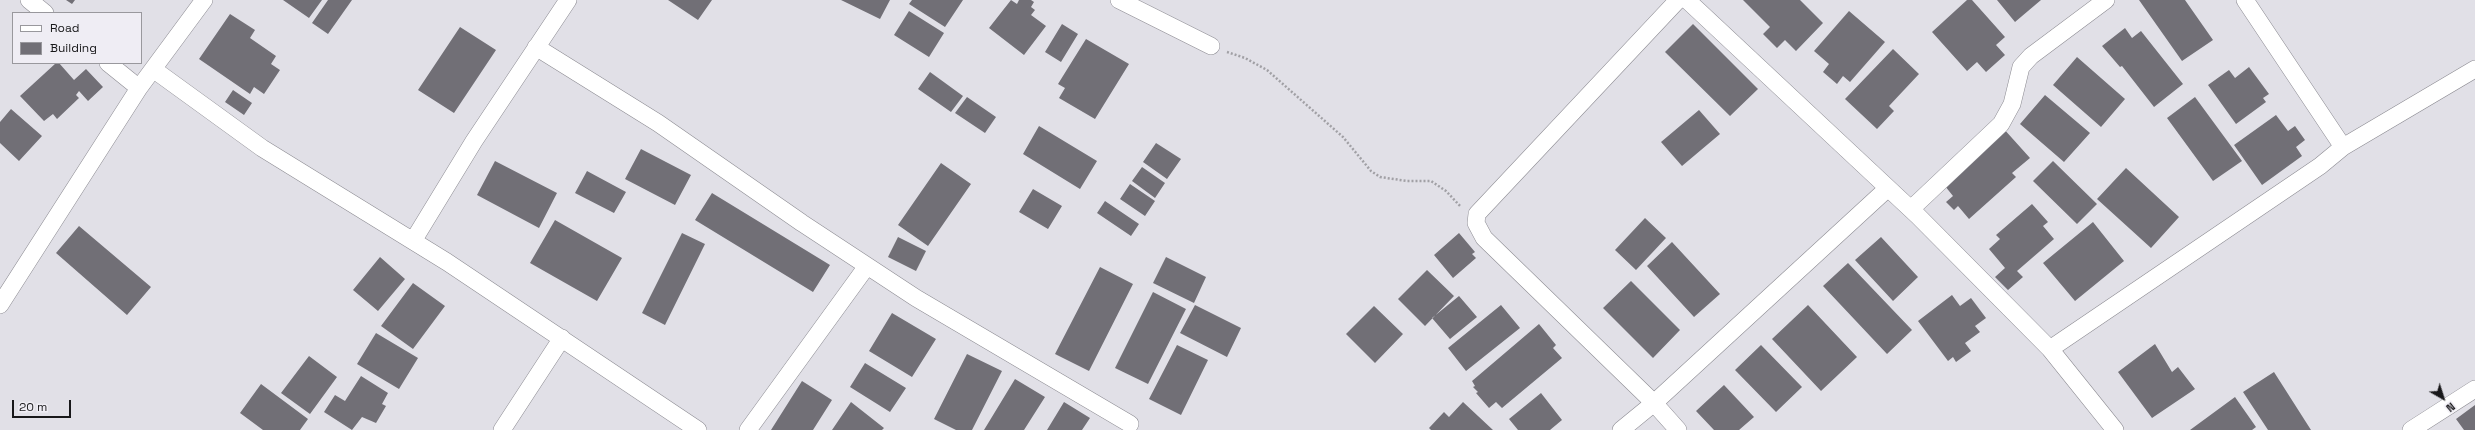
<!DOCTYPE html>
<html>
<head>
<meta charset="utf-8">
<style>
	body { margin:0 }
	#map { position:relative; width:2475px; height:430px; overflow:hidden; background:#e1e0e7; font-family:"Space Grotesk",sans-serif }
	canvas { display:block }
	.legend { position:absolute; left:12px; top:12px; width:130px; height:52px; box-sizing:border-box; background:#efedf4; border:1px solid #99989d; margin:0; padding:5px 7px; list-style:none; font-size:12px; color:#18181a }
	.legend li { display:flex; align-items:center; gap:8px; height:20px }
	.legend b { width:20px; border:1px solid #99989d }
	.north { position:absolute; left:2423px; top:378px; width:40px; height:40px; -webkit-text-stroke:3px #efedf4; paint-order:stroke; rotate:141deg; font-size:11px; font-weight:700; line-height:16px; text-align:center; color:#18181a }
	.north::after { content:''; display:block; margin:auto; width:14px; height:18px; background:#18181a; clip-path:polygon(50% 0,100% 100%,50% 72%,0 100%) }
	.scale { position:absolute; left:12px; top:400px; width:59px; height:18px; box-sizing:border-box; border:2px solid #18181a; border-top:0; padding-left:5px; font-size:12px; line-height:14px; white-space:nowrap; color:#18181a; -webkit-text-stroke:3px #efedf4; paint-order:stroke }
</style>
</head>
<body>
<div id="map">
<canvas width="2475" height="430"></canvas>
<ul class="legend">
<li><b style="height:5px;background:#fff"></b>Road</li>
<li><b style="height:11px;background:#716f76"></b>Building</li>
</ul>
<div class="north">N</div>
<div class="scale">20 m</div>
</div>
<script>
const g = document.querySelector('canvas').getContext('2d');
g.lineJoin = 'round';
function fill(path, color) { g.fillStyle = color; g.fill(path, 'evenodd'); }
const poly = rows => new Path2D(rows.map(r => 'M' + r).join(''));
function trace(path, color, width, dash) { g.strokeStyle = color; g.lineWidth = width; g.lineCap = dash ? 'butt' : 'round'; g.setLineDash(dash || []); g.stroke(path); }
fill(poly([
	[66,0,75,0,72,4],
	[283,0,322,0,309,18],
	[328,0,352,0,328,34,312,23],
	[668,0,712,0,698,20],
	[841,0,890,0,880,19],
	[912,0,963,0,945,27,909,4],
	[1011,0,1017,4,1019,0,1031,0,1034,2,1031,7,1035,10,1031,15,1046,26,1024,55,989,28],
	[1743,0,1800,0,1823,23,1796,51,1785,40,1777,48,1763,34,1770,27],
	[1967,0,1972,0,2005,37,1996,45,2005,55,1986,72,1977,62,1967,71,1932,32],
	[1997,0,2041,0,2015,22],
	[2139,0,2185,0,2213,40,2182,61],
	[909,11,944,33,929,57,894,35],
	[1849,11,1885,42,1850,82,1843,76,1837,84,1823,72,1829,64,1814,51],
	[230,14,255,30,250,38,276,56,271,64,280,70,264,94,254,87,250,94,199,59],
	[1062,24,1078,34,1061,62,1045,52],
	[1693,24,1758,89,1730,116,1665,52],
	[460,27,496,50,454,113,418,90],
	[2125,28,2132,38,2141,31,2183,84,2154,107,2122,66,2120,67,2102,46],
	[1086,39,1129,64,1095,119,1059,98,1065,88,1058,84],
	[1893,49,1919,74,1889,106,1894,111,1877,129,1845,99],
	[2077,57,2125,99,2101,127,2053,85],
	[56,63,59,63,74,80,86,69,103,87,88,101,79,91,76,95,79,98,57,119,53,114,44,121,20,96],
	[2249,67,2269,94,2263,98,2266,102,2236,124,2208,85,2229,70,2235,78],
	[930,72,963,96,951,112,918,89],
	[233,90,252,103,244,115,225,102],
	[2045,95,2090,133,2064,162,2020,124],
	[967,97,996,117,985,133,955,113],
	[2195,97,2242,161,2213,181,2167,118],
	[11,109,42,136,19,161,0,143,0,122],
	[1699,110,1720,134,1682,166,1661,142],
	[2276,115,2288,131,2295,126,2305,140,2296,147,2302,156,2262,185,2234,145],
	[1039,126,1097,161,1080,189,1023,154],
	[2003,128,2030,158,2012,173,2016,177,1969,219,1958,206,1954,210,1946,202,1953,196,1945,186],
	[1156,143,1181,159,1167,179,1143,162],
	[641,149,691,175,675,205,625,179],
	[495,161,557,193,539,228,477,195],
	[2053,161,2097,204,2077,224,2033,181],
	[941,163,971,184,928,246,898,225],
	[1142,167,1165,183,1155,198,1132,181],
	[2126,168,2179,217,2151,248,2097,199],
	[587,171,626,192,614,213,575,193],
	[1130,184,1155,201,1145,216,1120,199],
	[1033,189,1062,206,1048,229,1019,212],
	[712,193,830,265,813,292,695,220],
	[1105,201,1139,224,1131,236,1097,213],
	[2032,204,2048,222,2043,226,2054,239,2017,271,2023,277,2008,290,1995,277,2005,268,1989,249,2000,239,1996,235],
	[1645,218,1666,238,1636,270,1615,250],
	[555,220,622,258,597,301,530,263],
	[2093,222,2124,261,2075,301,2043,263],
	[79,226,151,287,127,315,56,253],
	[682,233,705,244,665,325,642,313],
	[1459,233,1475,252,1472,254,1476,258,1453,278,1434,255],
	[898,237,926,251,916,271,888,257],
	[1881,237,1918,277,1893,301,1855,260],
	[1672,242,1720,294,1694,317,1647,266],
	[380,257,405,279,378,311,353,290],
	[1166,257,1206,277,1194,303,1153,283],
	[1848,263,1912,330,1887,354,1823,286],
	[1100,267,1133,284,1089,371,1055,354],
	[1427,270,1454,296,1425,326,1398,299],
	[1631,281,1680,330,1653,358,1603,308],
	[413,283,445,306,413,349,381,326],
	[1153,292,1186,309,1148,384,1115,368],
	[1952,295,1960,306,1971,298,1986,318,1975,326,1980,332,1965,343,1971,351,1956,362,1953,357,1948,361,1918,321],
	[1459,296,1477,317,1450,339,1432,318],
	[1195,305,1241,328,1227,357,1180,333],
	[1501,305,1520,328,1466,371,1448,348],
	[1808,305,1857,357,1821,391,1772,339],
	[1374,306,1403,334,1375,363,1346,334],
	[892,313,936,339,912,377,869,351],
	[1539,324,1556,345,1553,348,1562,358,1502,408,1496,402,1489,408,1476,393,1478,392,1473,387,1475,386,1472,381],
	[376,333,418,358,399,389,357,364],
	[2155,344,2172,372,2178,367,2195,389,2152,418,2118,372],
	[1177,345,1208,360,1181,415,1149,399],
	[1761,345,1802,387,1776,412,1735,370],
	[967,354,1002,371,972,430,956,430,934,419],
	[309,356,337,377,310,414,281,393],
	[865,363,906,388,890,412,850,387],
	[2274,372,2311,430,2268,430,2243,392],
	[361,376,388,393,382,404,386,406,376,423,362,417,352,430,324,412,335,395,345,401],
	[1015,379,1045,397,1024,430,984,430],
	[802,381,832,400,813,430,771,430],
	[261,384,308,419,300,430,263,430,240,413],
	[1724,385,1754,417,1739,430,1714,430,1696,411],
	[1541,393,1562,420,1550,430,1518,430,1509,419],
	[2235,397,2256,427,2252,430,2190,430],
	[851,402,884,428,882,430,832,430],
	[1064,402,1090,418,1082,430,1047,430],
	[1463,402,1493,430,1431,430,1429,428,1444,412,1449,417],
	[2475,405,2475,430,2464,430,2456,419]
]), '#716f76');
const minor = poly([
	[29,0,45,13],
	[1119,0,1211,46],
	[1687,0,1918,216,2050,349,2115,430],
	[2245,0,2343,147],
	[536,47,658,123,802,223,916,298,1130,424],
	[108,63,139,88],
	[153,69,262,148,447,262,698,430],
	[1911,209,2001,124,2012,104,2021,67,2031,56,2106,0],
	[413,241,474,141,568,0],
	[0,305,139,88,204,0],
	[2050,349,2320,166,2343,147,2475,69],
	[502,430,562,338],
	[748,430,867,266],
	[1621,430,1654,403,1888,188],
	[1678,430,1654,403,1484,238,1476,223,1477,214,1678,0],
	[2411,430,2475,389]
]);
trace(minor, '#8c8b92', 18);
trace(poly([
	[1227,52,1245,58,1267,70,1343,137,1371,171,1380,177,1407,181,1431,181,1446,191,1461,207]
]), '#a1a0a5', 2.5, [2, 2]);
trace(minor, '#fff', 17);
</script>
</body>
</html>
